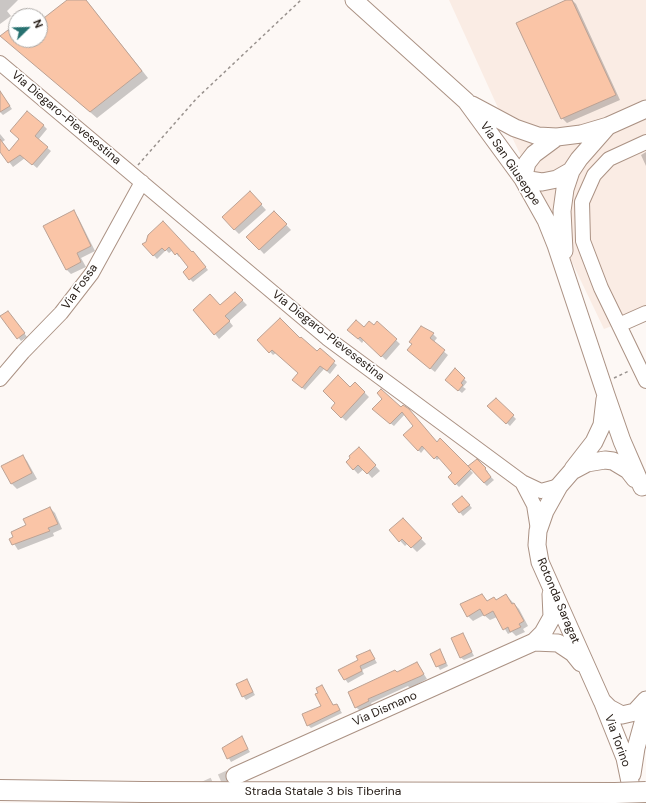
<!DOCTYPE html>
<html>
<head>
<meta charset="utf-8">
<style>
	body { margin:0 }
	#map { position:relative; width:646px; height:803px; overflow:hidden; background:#fdf8f5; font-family:"DM Sans",sans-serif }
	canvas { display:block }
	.north { position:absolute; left:8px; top:8px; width:40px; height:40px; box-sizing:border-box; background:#fff; border:1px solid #a9a6a3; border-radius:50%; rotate:67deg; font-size:11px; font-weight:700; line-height:16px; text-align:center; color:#29201a }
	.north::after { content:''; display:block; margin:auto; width:14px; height:18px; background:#277170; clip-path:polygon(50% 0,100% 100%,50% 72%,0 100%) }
</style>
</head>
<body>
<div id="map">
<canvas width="646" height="803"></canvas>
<div class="north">N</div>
</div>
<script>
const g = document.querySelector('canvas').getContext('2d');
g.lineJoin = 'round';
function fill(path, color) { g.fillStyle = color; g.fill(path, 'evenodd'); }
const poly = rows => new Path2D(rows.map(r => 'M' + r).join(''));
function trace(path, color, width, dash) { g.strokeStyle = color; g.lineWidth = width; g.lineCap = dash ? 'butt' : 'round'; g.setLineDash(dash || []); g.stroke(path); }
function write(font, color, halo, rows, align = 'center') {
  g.font = font + ' "DM Sans",sans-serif'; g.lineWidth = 3.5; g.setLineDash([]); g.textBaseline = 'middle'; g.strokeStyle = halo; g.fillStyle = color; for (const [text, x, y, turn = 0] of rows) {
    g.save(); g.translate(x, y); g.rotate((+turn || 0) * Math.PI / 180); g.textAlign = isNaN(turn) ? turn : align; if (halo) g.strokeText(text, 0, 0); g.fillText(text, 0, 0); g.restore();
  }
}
fill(poly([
	[449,0,646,0,646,313,604,329,499,110]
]), '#faece4');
fill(poly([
	[0,0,18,0,7,11,11,16,0,24],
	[69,0,86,0,148,78,97,118,9,43,8,31,16,40,40,40,40,23],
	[568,0,572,0,576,4,620,100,567,123,562,118],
	[0,91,12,109,3,115,0,112],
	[43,125,47,129,38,140,51,151,37,168,25,158,13,167,0,150,0,134,5,140,2,142,10,152],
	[646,152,646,166,641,155],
	[250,192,266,210,239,234,234,229],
	[73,212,78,217,95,251,81,258,86,267,71,274,66,269],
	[274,212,291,230,264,254,248,237],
	[149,235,196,255,208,270,193,282,190,279,190,267,180,255,179,257,173,250,169,253,166,250,157,259,144,244,147,242],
	[235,293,247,305,229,321,233,326,219,339,215,334,220,306],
	[11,315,27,337,21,341,2,316],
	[377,322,400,344,386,360,364,340,362,343,353,334,364,328,374,326],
	[433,334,437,338,433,343,448,355,435,372,412,354],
	[259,340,300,340,337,365,330,374,324,369,305,390,296,383,299,373,276,353,273,355],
	[455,370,467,382,463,387,466,389,462,393,446,380],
	[355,383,369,397,346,421,332,408],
	[381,390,437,443,440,440,473,473,459,487,449,477,453,473,440,458,437,460,425,448,421,453,405,435,415,426,405,414,394,426,376,412,383,399],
	[496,399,516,419,510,426,489,406],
	[359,448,380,471,372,478,364,469,358,474,347,462],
	[22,456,27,461,37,479,17,489,12,484,3,466],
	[477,460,488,472,487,473,494,480,487,486,484,483],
	[465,500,472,508,463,516,453,504],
	[50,508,55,513,62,529,53,533,54,536,18,550,11,539],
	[407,524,426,544,417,552,408,543,405,546,390,530],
	[482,595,488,602,496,601,506,595,519,609,528,626,523,629,525,632,516,636,512,632,508,634,497,617,490,620,484,615,473,621,468,616],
	[463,634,474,656,464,660,460,657],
	[440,650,448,666,440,670,431,654],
	[370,651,377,663,362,670,364,674,348,683,345,679,359,660],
	[417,663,427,679,410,688,408,686,371,703,372,705,360,711,356,707,397,673],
	[247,680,255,695,246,700,243,696],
	[322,686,334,706,337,705,342,713,311,728,308,725,322,706,319,694],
	[241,737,250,752,231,762,223,748]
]), '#0003');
const building = poly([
	[67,0,86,0,142,71,90,112,0,36,8,30,16,40,40,40,40,21,67,0],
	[566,0,572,0,616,95,561,119,516,23,566,0],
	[0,91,10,106,0,112,0,91],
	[27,111,44,125,35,136,48,147,32,165,20,155,8,163,0,152,0,139,9,151,19,139,10,131,27,111],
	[250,191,262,204,234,230,222,217,250,191],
	[74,210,91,246,77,253,81,262,66,270,43,226,74,210],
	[274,211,287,224,259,250,246,237,274,211],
	[163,221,192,252,193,251,206,267,189,280,183,272,188,267,177,253,175,255,169,247,165,251,162,248,153,256,142,244,146,242,148,235,163,221],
	[235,292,243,300,225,316,230,321,214,335,193,310,210,294,220,305,235,292],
	[8,311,25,333,17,339,0,316,8,311],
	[280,318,300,338,301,337,317,351,320,348,335,361,327,371,320,366,302,388,292,380,298,373,272,350,269,353,257,340,280,318],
	[356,320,364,327,369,321,374,325,377,321,397,339,381,357,360,337,358,339,347,330,356,320],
	[421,326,434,333,430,338,445,350,430,369,407,350,412,344,409,342,421,326],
	[455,368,465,378,461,383,463,385,458,391,445,380,455,368],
	[338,375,350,387,355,382,365,392,341,418,331,408,335,403,323,391,338,375],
	[381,389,401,407,403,405,409,409,437,442,440,438,471,469,455,485,448,477,452,473,437,456,434,459,422,446,418,451,403,435,413,426,402,412,390,424,372,409,382,399,377,393,381,389],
	[496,398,514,415,506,424,487,406,496,398],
	[359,447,376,465,367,474,358,465,353,470,346,462,350,458,349,456,359,447],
	[23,455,32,473,11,484,1,466,23,455],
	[477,459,486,468,485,469,491,477,484,483,468,466,477,459],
	[462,496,470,505,459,513,452,504,462,496],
	[50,507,58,524,48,528,50,531,12,545,9,539,13,537,11,532,26,525,23,519,50,507],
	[403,518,422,538,411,548,402,539,399,542,389,530,403,518],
	[482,594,487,601,494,597,496,600,506,594,512,604,514,603,524,621,519,624,521,627,510,632,508,627,503,630,493,611,484,616,480,609,467,617,460,604,482,594],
	[463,633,472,652,460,658,451,638,463,633],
	[440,649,446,663,436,667,430,654,440,649],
	[370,650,375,659,360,666,362,671,344,680,338,670,358,660,356,656,370,650],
	[417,662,424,674,421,676,368,699,369,701,355,708,348,692,395,670,397,672,417,662],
	[247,679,253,692,242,697,236,684,247,679],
	[322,685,333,705,337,704,340,710,307,726,302,714,321,706,315,694,318,693,316,688,322,685],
	[242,736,248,749,227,759,222,748,242,736]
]);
fill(building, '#fac5a7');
trace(building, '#bca294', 1);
trace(poly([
	[176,803,235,776]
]), '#d3cdc9', 17, [17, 8]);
const minor = poly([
	[0,63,327,338,522,482,541,491,559,486],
	[646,313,619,325,646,381],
	[619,325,601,288,583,241,582,202,594,175,609,159,646,142],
	[0,379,23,352,61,313,92,273,142,182],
	[522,482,534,505,538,530]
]);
const major = poly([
	[354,0,466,101,523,179,546,220,556,245,606,395,622,441,642,487],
	[472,105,515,128,538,136,557,137,581,134,608,126,646,109],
	[523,179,527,163,534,154,557,137],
	[523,179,542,182,557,179,571,171],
	[564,251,562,211,565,189,571,171,579,159,608,126],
	[573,469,594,442,602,425,605,399],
	[635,479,628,470,613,461,605,460,587,463,572,471,559,486,545,511,538,531,537,545,540,562,602,701,609,708,622,715,635,712,646,700],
	[534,642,543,633,552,617,551,594],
	[603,703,625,758,630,782,631,803],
	[632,774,636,748,646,712],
	[235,776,534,642,558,643,573,653,581,663]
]);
const highway = poly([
	[0,790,143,792,615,793],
	[637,803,646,803]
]);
trace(minor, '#ab9284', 16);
trace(major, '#ab9284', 19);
trace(highway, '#ab9284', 22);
trace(poly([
	[138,165,196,99,301,0],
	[614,378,629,371]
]), '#99928e', 1.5, [3, 3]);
trace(minor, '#fff', 14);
trace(major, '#fff', 17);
trace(highway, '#fff', 20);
const highwayBridge = poly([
	[615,793,646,792]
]);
trace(highwayBridge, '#ab9284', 22, []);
trace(highwayBridge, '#fff', 20);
write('12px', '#29201a', '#fff', [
	["Via Diegaro-Pievesestina",66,118,40],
	["Via San Giuseppe",510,164,56],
	["Via Fossa",80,287,-55],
	["Via Diegaro-Pievesestina",328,336,38],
	["Rotonda Saragat",558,601,67],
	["Via Dismano",385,709,-24],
	["Via Torino",617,741,70],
	["Strada Statale 3 bis Tiberina",323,792]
]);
</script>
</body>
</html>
